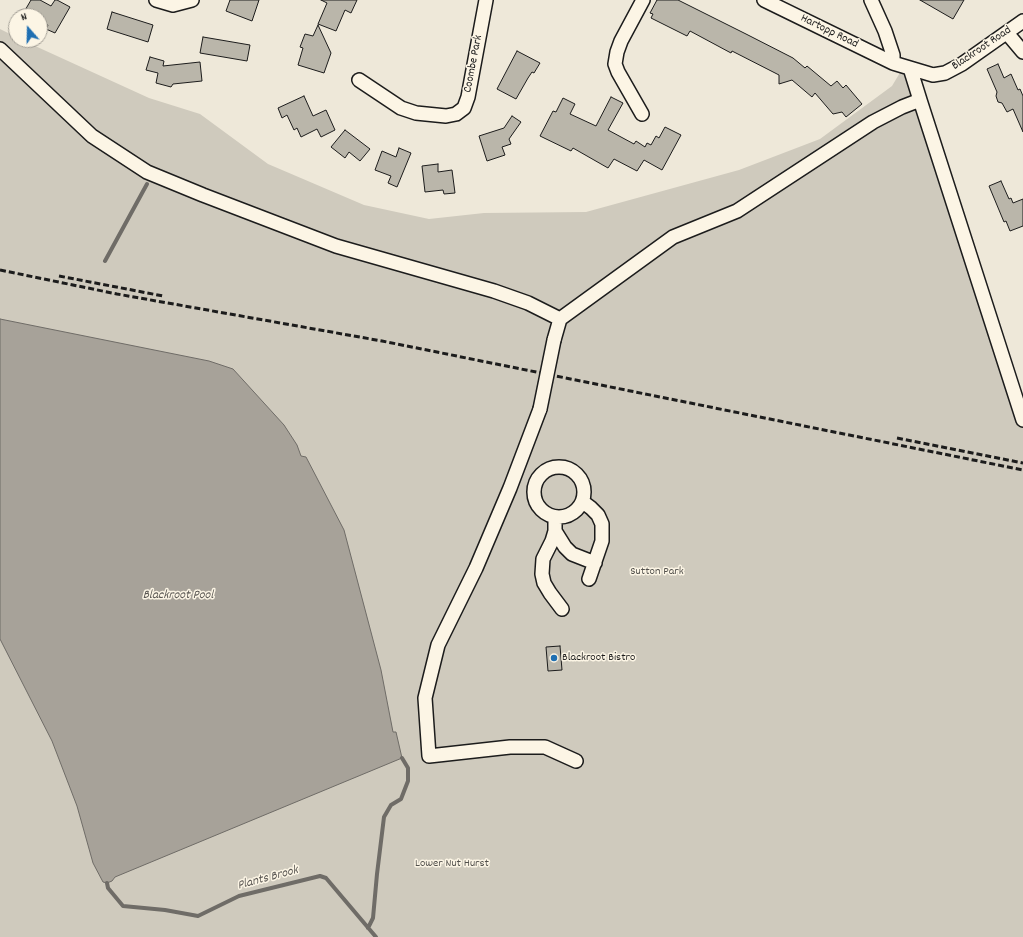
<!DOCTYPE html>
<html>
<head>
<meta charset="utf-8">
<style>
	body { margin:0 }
	#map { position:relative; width:1023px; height:937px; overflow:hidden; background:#eee8d9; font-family:Dekko,sans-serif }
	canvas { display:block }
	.north { position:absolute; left:8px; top:8px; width:40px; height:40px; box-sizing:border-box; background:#fcf5e5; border:1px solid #a29e95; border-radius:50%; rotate:340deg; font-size:11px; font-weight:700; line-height:16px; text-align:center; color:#1c1c1c }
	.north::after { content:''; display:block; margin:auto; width:14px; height:18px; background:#1f6fb2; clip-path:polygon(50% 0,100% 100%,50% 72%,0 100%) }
</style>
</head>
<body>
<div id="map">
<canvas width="1023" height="937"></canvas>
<div class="north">N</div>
</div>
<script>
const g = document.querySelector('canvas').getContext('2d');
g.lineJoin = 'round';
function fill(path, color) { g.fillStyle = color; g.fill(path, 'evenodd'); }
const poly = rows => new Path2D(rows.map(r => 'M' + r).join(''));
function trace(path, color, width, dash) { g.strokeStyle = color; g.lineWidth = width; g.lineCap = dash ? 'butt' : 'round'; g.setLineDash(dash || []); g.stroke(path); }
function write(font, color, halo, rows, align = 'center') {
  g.font = font + ' Dekko,sans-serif'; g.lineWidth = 3; g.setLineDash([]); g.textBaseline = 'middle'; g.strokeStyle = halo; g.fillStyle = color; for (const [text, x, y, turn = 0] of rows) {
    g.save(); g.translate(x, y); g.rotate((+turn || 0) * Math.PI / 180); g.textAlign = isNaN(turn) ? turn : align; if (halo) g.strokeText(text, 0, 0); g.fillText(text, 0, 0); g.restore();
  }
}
fill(poly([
	[0,29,16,37,16,40,22,40,149,98,200,114,268,164,364,205,429,219,484,213,586,212,739,170,820,139,892,86,901,71,920,79,1023,399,1023,937,0,937]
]), '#cfcabd');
const water = poly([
	[0,319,209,361,233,369,284,425,297,445,301,456,306,457,344,530,381,670,393,732,396,732,402,758,115,877,112,881,107,883,103,882,93,863,77,806,52,741,0,639,0,319]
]);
fill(water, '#a7a299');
trace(water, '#6f6c67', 1);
trace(poly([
	[105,261,147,184],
	[107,883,108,888,123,906,165,910,198,916,239,896,320,876,326,878,376,937],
	[368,928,373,918,377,874,384,817,391,805,401,799,408,781,408,768,402,758]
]), '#6f6c67', 4);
const building = poly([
	[31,0,40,0,51,6,55,0,57,0,70,7,55,33,46,29,48,25,40,21,40,16,32,16,24,12,31,0],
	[230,0,259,0,252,21,226,11,230,0],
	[321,0,357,0,351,13,345,10,336,31,318,24,327,3,321,0],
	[657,0,678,0,746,34,793,58,805,68,807,66,831,86,837,81,843,88,846,85,862,104,846,117,842,112,833,114,815,93,812,97,792,80,779,84,779,75,732,51,731,53,690,31,687,36,651,18,653,14,650,13,657,0],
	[920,0,964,0,953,19,920,0],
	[112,12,153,25,148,42,107,29,112,12],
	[318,25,331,53,324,73,298,65,303,48,300,47,305,34,313,36,318,25],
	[203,37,250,45,247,61,200,53,203,37],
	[517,51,540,63,534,73,532,72,528,78,516,99,497,89,517,51],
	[150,57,164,61,163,66,200,62,202,81,173,84,171,87,156,83,158,73,146,70,150,57],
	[998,64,1004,78,1011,74,1018,90,1020,89,1023,96,1023,132,1013,109,1007,112,1002,103,998,102,996,96,997,92,987,69,998,64],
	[304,96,313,116,326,110,335,130,321,137,317,129,301,137,297,128,294,130,287,115,282,118,278,108,304,96],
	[611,97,623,103,608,130,634,144,636,141,645,147,647,143,651,145,656,136,659,138,665,127,681,135,662,170,644,160,637,171,614,159,608,168,573,148,571,151,540,136,553,111,556,112,563,98,575,104,570,114,596,126,611,97],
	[512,116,521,122,509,139,511,144,502,147,505,155,487,161,479,136,504,128,512,116],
	[345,130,370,149,360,161,349,152,345,158,331,147,345,130],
	[399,148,411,153,397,187,388,183,391,176,375,170,382,151,396,157,399,148],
	[438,164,438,172,452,170,455,193,444,194,443,190,425,192,422,166,438,164],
	[1001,181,1009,199,1011,198,1013,203,1023,199,1023,226,1010,231,1006,221,1004,222,989,186,1001,181],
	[560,646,562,670,548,671,546,647,560,646]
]);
fill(building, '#bab6aa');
trace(building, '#1c1c1c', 1);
const minor = poly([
	[156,0,173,5,192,0],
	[764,0,893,63,933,75,945,73,962,64,1023,21],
	[871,0,885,31,893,55,893,63],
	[1007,33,1023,52],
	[0,49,92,136,147,172,203,195,336,246,494,291,528,303,560,319],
	[359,80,401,108,416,113,446,116,456,114,464,108,468,97,486,0],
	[920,100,1023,420],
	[642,114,618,72,615,64,617,52,621,41,643,0],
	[554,340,560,319,673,237,737,211,873,122,902,107,920,100,910,68],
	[540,409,510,488,476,568,438,645,425,698,429,756,510,747,545,747,576,761],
	'534 492a25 25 0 1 1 50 0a25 25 0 1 1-50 0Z',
	[583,502,591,508,598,515,602,524,602,541,589,579],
	[555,517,555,531,552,541,543,559,542,574,544,583,550,593,562,609],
	[555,531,565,547,572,554,595,563]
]);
trace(minor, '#1c1c1c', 16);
trace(minor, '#fcf5e5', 13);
trace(poly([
	[0,270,117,294,382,341,1023,470],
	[59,276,163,296],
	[897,438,1023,463]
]), '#1c1c1c', 3, [6, 3]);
const minorBridge = poly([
	[540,409,554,340]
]);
trace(minorBridge, '#1c1c1c', 16, []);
trace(minorBridge, '#fcf5e5', 13);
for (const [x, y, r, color] of [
	[554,658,4,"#1f6fb2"]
]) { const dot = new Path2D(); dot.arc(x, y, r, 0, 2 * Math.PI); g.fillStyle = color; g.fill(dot); trace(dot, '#fcf5e5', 1.5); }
write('12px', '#1c1c1c', '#fcf5e5', [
	["Hartopp Road",829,32,26],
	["Blackroot Road",982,49,-34],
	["Coombe Park",474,64,-79]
]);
write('12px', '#52504c', '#fcf5e5', [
	["Sutton Park",657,572],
	["Lower Nut Hurst",452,864]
]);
write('12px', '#1c1c1c', '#fcf5e5', [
	["Blackroot Bistro",562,658]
], 'left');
write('italic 13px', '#5b5854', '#fcf5e5', [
	["Blackroot Pool",178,596],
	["Plants Brook",268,879,-15]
]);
</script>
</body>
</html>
